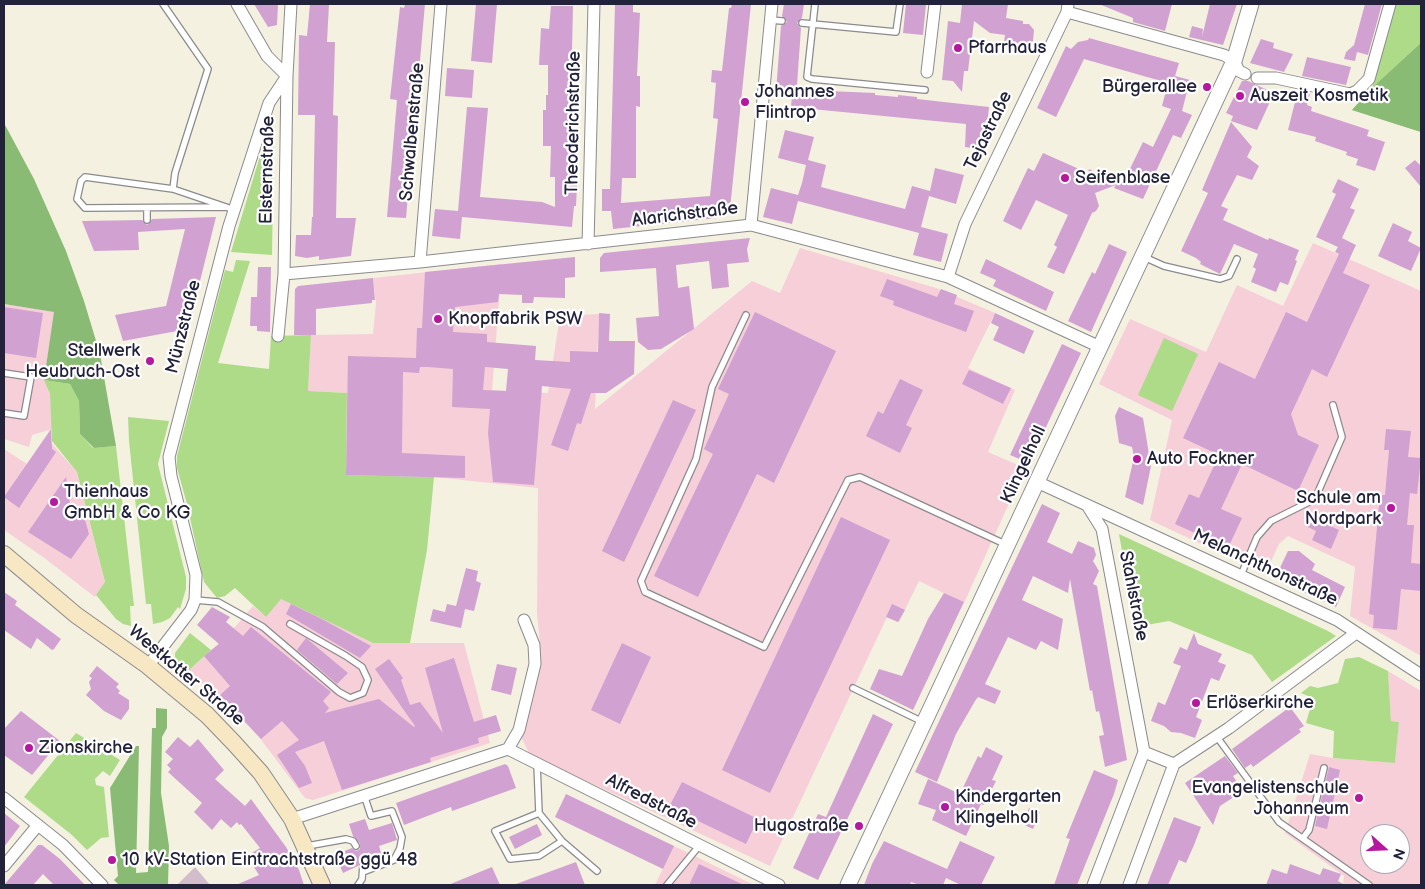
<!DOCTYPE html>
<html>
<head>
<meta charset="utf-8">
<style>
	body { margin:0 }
	#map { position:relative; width:1425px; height:889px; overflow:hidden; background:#f4f1e1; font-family:"Balsamiq Sans",sans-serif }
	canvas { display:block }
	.frame { position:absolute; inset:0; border:5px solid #22223b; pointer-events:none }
	.north { position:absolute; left:1360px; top:824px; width:50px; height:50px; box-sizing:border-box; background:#fff; border:1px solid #a7a7b1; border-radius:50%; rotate:110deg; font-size:14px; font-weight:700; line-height:20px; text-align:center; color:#22223b }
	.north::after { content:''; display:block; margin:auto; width:18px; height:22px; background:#b5179e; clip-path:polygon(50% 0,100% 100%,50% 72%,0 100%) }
</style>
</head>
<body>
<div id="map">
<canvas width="1425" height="889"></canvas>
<div class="frame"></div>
<div class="north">N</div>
</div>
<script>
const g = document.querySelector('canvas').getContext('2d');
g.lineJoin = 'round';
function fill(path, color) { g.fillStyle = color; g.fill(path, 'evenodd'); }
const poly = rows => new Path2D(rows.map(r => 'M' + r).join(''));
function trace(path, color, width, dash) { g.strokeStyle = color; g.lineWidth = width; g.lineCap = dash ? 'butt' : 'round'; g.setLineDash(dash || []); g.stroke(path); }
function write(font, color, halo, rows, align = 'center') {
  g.font = font + ' "Balsamiq Sans",sans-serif'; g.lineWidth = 4.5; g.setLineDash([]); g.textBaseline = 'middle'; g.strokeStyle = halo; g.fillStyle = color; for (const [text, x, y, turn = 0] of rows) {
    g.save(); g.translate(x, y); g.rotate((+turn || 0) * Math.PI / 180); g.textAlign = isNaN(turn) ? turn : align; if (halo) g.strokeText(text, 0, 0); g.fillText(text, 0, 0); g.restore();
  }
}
fill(poly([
	[1313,243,1421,291,1421,656,1350,616,1355,567,1288,536,1279,544,1265,574,1150,520,1172,420,1099,384,1130,319,1206,352,1237,285,1283,306],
	[800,248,936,288,995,313,968,368,1015,390,988,452,1025,468,964,603,919,581,899,622,887,617,770,866,530,755,521,737,541,655,537,613,538,488,434,477,346,475,347,393,308,391,311,335,373,334,376,303,373,278,502,264,492,390,548,393,560,316,599,314,595,409,752,281,780,293],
	[4,304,55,312,44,379,50,394,52,429,32,435,29,447,4,439],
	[46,437,77,472,105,583,95,597,43,557,4,530,4,449,27,464],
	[280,598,373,643,464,643,490,743,313,800,305,798,259,737,234,711,188,671,228,635,253,606,266,617],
	[1388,671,1421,691,1421,885,1343,885,1344,876,1285,833,1310,754,1333,758,1395,763,1399,722,1391,721],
	[1370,834,1400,834,1400,864,1370,864],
	[674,846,754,885,655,885]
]), '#f6cfd9');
fill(poly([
	[195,867,210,885,177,885]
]), '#d1bdcb');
fill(poly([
	[1394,4,1421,4,1421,132,1352,110,1372,88],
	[272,116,274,116,272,255,231,252],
	[236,260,250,261,218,363,269,369,271,336,311,335,308,391,347,393,346,475,434,477,427,550,410,643,373,643,281,599,266,617,235,588,225,596,217,598,204,582,187,504,177,468,177,456,225,270,233,272],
	[1164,338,1198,354,1172,411,1138,395],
	[44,380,70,384,79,401,80,434,93,448,116,446,134,606,130,606,131,626,123,624,116,619,96,595,105,582,77,472,52,441,50,394],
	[128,417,169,421,158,464,186,577,186,589,180,609,178,607,170,618,162,622,153,624,151,604,146,604,129,441],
	[1119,534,1328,631,1336,636,1272,682,1252,655,1169,621,1135,627],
	[190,633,211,650,188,671,175,659,175,653],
	[1359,657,1388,671,1391,721,1399,722,1395,763,1333,758,1334,731,1306,723,1313,698,1301,693,1310,686,1318,688,1338,683,1345,659],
	[76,733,120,760,110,776,103,771,95,779,96,785,104,787,109,837,101,838,87,850,72,835,24,797]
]), '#addb87');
fill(poly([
	[1421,43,1421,132,1352,110,1372,88],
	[4,123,34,179,66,251,84,301,100,354,116,446,94,448,80,434,79,401,70,384,44,380,54,312,4,304],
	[156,708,167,709,167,728,162,737,161,793,169,846,168,885,119,885,114,880,118,876,110,788,136,746,139,746,136,873,148,872,152,728,156,728]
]), '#8abb74');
fill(poly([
	[254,4,278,4,277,25,268,27],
	[310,4,329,4,327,42,335,42,333,115,338,116,336,218,356,218,351,256,319,260,319,256,307,258,295,256,296,235,311,235,312,217,313,217,315,115,298,115,299,35,307,36],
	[405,4,425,4,406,218,387,217,397,100,390,99,400,7,404,8],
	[476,4,497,4,492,63,471,61],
	[615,4,633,4,633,12,640,13,637,76,640,76,640,107,636,106,636,178,622,178,621,203,710,196,718,119,713,118,716,83,711,82,712,70,722,71,729,8,731,8,732,4,751,4,730,209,716,208,717,218,613,229,611,211,602,211,602,189,610,189],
	[784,4,804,4,802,18,797,23,801,28,797,85,829,89,829,91,875,93,875,95,898,97,898,95,917,97,917,99,989,107,984,156,973,148,965,147,966,124,791,107,792,94,776,92,781,26,787,22,782,16],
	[906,4,926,4,923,35,903,33],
	[962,4,1008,4,1006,18,1023,21,1023,24,1029,24,1034,30,1033,41,1025,47,1007,46,1004,42,1005,35,990,33,974,21,968,71,964,71,962,92,953,81,942,80,948,21,960,23],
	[1099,4,1172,4,1165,31,1133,22,1133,18],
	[1210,4,1237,4,1223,45,1189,37,1192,26,1203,29,1202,37],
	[1365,4,1382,4,1368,55,1357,52,1355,61,1344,59,1346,52,1354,45],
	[551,6,573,6,569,185,577,185,576,206,574,206,572,227,462,217,460,239,432,236,435,209,458,211,467,107,488,108,480,197,542,202,555,207,555,177,550,177,551,146,543,146,543,110,546,110,546,95,548,95,548,65,539,65,541,28,549,29],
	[1089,38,1179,63,1175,76,1190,80,1182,111,1192,115,1181,138,1173,135,1143,199,1114,188,1116,185,1095,193,1099,206,1096,211,1092,213,1064,274,1047,267,1057,247,1054,245,1068,215,1036,200,1021,230,1003,221,1028,168,1034,171,1043,153,1088,173,1089,169,1117,183,1119,177,1125,179,1143,142,1153,147,1171,109,1162,106,1168,83,1084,59,1056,117,1037,108,1066,46,1071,49,1078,42,1088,40],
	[1261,39,1274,43,1273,48,1293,54,1284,72,1250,63],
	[1307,57,1351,67,1346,85,1302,76],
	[447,68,474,70,472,98,445,96],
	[1242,81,1248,81,1274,93,1257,130,1231,121,1233,116,1226,113],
	[1298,90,1310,93,1307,105,1312,107,1311,111,1369,130,1367,136,1385,142,1375,171,1356,165,1358,159,1346,155,1347,152,1315,141,1316,137,1288,130],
	[1231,122,1252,147,1247,157,1259,166,1252,180,1237,175,1221,206,1228,209,1223,220,1268,240,1269,238,1299,250,1295,260,1297,261,1288,285,1280,282,1276,292,1251,282,1256,269,1253,267,1258,254,1234,244,1220,274,1200,264,1201,262,1196,258,1181,251,1208,193,1202,190],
	[785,130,814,137,808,160,826,165,821,187,905,209,912,186,930,191,935,168,964,175,956,204,929,196,921,227,948,234,941,262,913,255,919,233,798,201,792,224,763,217,771,188,798,195,802,183,806,165,778,158],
	[1415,160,1421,166,1421,187,1405,168],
	[1338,179,1359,189,1350,208,1355,210,1342,238,1356,245,1343,273,1370,285,1327,377,1312,369,1291,414,1298,435,1319,445,1298,491,1242,464,1221,509,1242,518,1228,548,1175,524,1189,494,1199,498,1219,455,1183,438,1219,362,1255,379,1286,312,1307,322,1339,254,1335,252,1338,247,1316,237,1336,194,1332,192],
	[216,217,188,329,123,341,115,315,166,306,185,229,138,232,139,250,94,251,82,221,142,220,147,225,152,219],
	[1393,223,1412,232,1408,241,1421,248,1411,271,1378,256],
	[750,238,747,249,749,262,727,264,729,287,712,289,709,261,676,265,678,288,689,286,694,329,661,349,648,350,638,342,636,318,659,316,656,268,600,272,600,258,604,253],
	[1109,244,1127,252,1091,332,1068,321,1092,272,1095,274],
	[575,257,575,277,565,278,565,298,534,297,533,303,522,303,522,295,499,294,498,302,455,307,453,332,487,334,487,342,536,346,535,360,570,362,570,351,598,352,599,313,610,314,609,341,635,341,634,374,606,393,591,393,581,424,577,423,568,451,551,445,571,389,542,386,534,485,493,482,488,433,490,409,452,407,453,369,428,367,420,367,419,373,403,372,402,453,465,456,465,478,346,475,348,356,416,358,417,328,422,328,425,272],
	[485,367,508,369,506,391,483,390],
	[986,259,1054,292,1046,311,993,286,996,280,980,273],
	[258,267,271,267,270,332,257,331,257,326,250,326,251,297,257,297],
	[373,278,375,300,372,300,372,303,316,309,316,335,294,335,295,289,298,286],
	[887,279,937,297,941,289,957,295,954,304,974,311,966,332,893,305,894,301,880,296],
	[4,307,43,313,36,358,4,353],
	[755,312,836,351,774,483,757,474,698,597,654,576,713,454,704,449,729,394,718,389],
	[995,313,1034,331,1024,354,993,340,999,327,991,323],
	[1062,344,1081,353,1029,463,1010,455],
	[969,370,1011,388,1003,404,962,384],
	[900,379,923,390,906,425,912,428,900,453,866,436,878,411,883,414],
	[673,400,696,410,624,562,602,551],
	[1119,407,1143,418,1151,466,1143,505,1125,497,1134,457,1132,447,1119,443,1115,416],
	[51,429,52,449,56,452,19,508,4,497],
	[1386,429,1411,431,1408,457,1421,458,1417,494,1410,493,1407,525,1414,525,1411,563,1421,564,1421,591,1401,589,1397,630,1373,628,1374,615,1369,614,1380,495,1385,495,1389,450,1384,450],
	[66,477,72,518,83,513,89,534,71,559,28,532],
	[1042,504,1060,513,1047,542,1072,554,1078,541,1094,548,1096,555,1093,561,1099,571,1093,584,1097,586,1127,760,1105,767,1099,736,1104,735,1099,711,1096,712,1092,690,1090,691,1070,579,1068,593,1033,576,1022,600,1063,619,1058,650,1041,641,1036,650,1008,637,985,684,1001,691,995,704,978,697,975,701,956,734,937,782,915,772],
	[1316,511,1331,519,1328,525,1339,530,1331,549,1312,540,1316,531,1308,527],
	[841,517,890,540,770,793,722,770],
	[1288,551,1299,551,1315,564,1312,570,1345,587,1336,607,1302,591,1305,585,1278,572],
	[466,568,478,571,476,581,481,583,474,611,465,609,461,628,430,621,433,609,445,612,447,604,456,606],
	[4,592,17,601,15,605,61,639,54,649,52,650,37,638,31,649,4,630],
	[944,593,964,602,913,710,870,689,879,669,902,676,928,619],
	[291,604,322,619,371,646,360,658,286,614],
	[892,604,905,610,898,622,886,617],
	[212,607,230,617,226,622,243,636,251,627,331,692,323,701,329,708,325,713,379,699,414,727,415,726,375,669,389,659,403,678,401,680,410,705,420,702,443,733,425,668,454,658,474,722,496,715,501,731,478,738,479,743,430,758,431,762,342,790,324,741,295,752,305,766,312,783,299,788,277,755,299,740,282,721,261,739,220,695,230,686,204,656,219,644,197,625],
	[1194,633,1198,644,1222,654,1218,662,1226,665,1219,681,1211,678,1196,717,1202,720,1195,738,1181,733,1171,732,1164,726,1151,721,1158,702,1165,705,1181,666,1173,663,1180,647,1187,650],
	[306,638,348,673,337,684,297,650],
	[622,643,651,657,620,724,591,710],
	[497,664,517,668,511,695,491,690],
	[97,666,119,684,116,687,120,691,118,693,129,700,129,709,121,720,104,711,86,695,91,689,89,682,92,678,89,676],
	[1290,707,1304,726,1299,729,1301,732,1253,767,1251,764,1245,768,1232,749],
	[21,711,60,741,32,775,4,755,4,729],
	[873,714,893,724,818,880,793,868,818,814,826,817],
	[178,737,190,747,198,739,224,770,215,779,245,806,251,799,286,847,299,870,304,885,236,885,259,875,247,856,260,848,241,824,239,825,237,822,231,828,221,819,212,830,194,812,202,803,168,772,171,769,167,765,173,759,165,752],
	[986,747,1003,756,992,780,996,781,984,805,981,804,966,836,932,820,936,810,918,804,928,779,960,794,978,756,981,758],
	[1225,756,1238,773,1233,776,1243,791,1220,806,1213,825,1185,783],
	[505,764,508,766,516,788,452,811,451,807,404,825,396,803],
	[1329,767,1340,770,1327,829,1315,826],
	[1094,770,1118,780,1114,794,1077,885,1054,885,1070,839,1066,838],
	[682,782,758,819,746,844,669,807],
	[566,794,674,846,663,869,555,817],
	[1029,808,1040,812,1033,829,1022,824],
	[4,813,20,826,4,847],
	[1174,817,1201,827,1194,845,1186,863,1179,860,1168,885,1147,885],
	[365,819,369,830,392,823,397,840,379,846,382,856,367,862,361,860,358,866,343,873,335,855,352,848,356,851,360,849,360,844,353,836,349,824],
	[537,824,542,835,515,849,509,837],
	[884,841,947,869,960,841,995,857,981,885,961,885,946,878,943,885,920,885,911,882,910,885,864,885,872,864],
	[38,845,42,845,60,859,85,885,54,885,43,874,33,885,4,885],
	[576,862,585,885,516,885,516,884],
	[699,864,744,885,689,885],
	[1290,864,1320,875,1323,868,1341,874,1338,881,1345,885,1266,885,1272,869,1287,874],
	[492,867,500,885,448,885]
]), '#d1a1d2');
const service = poly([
	[163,4,208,69,175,173,173,189],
	[815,4,807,77,812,79,925,90],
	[770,20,782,21],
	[802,23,896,32,900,4],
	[226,207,85,208,77,199,81,181,85,177,173,189,226,207,234,210],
	[147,209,147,220],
	[1144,257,1164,266,1220,279,1229,276,1237,259],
	[746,315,712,387,696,459,641,581,645,592,764,647,848,480,860,477,1007,545],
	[4,373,31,377,24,416,4,413],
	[1241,575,1257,537,1271,521,1315,499,1342,437,1333,405],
	[195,600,218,602,263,627,339,692,350,698,363,693,368,680,362,667,346,656,290,624],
	[853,688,923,722],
	[1217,737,1279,822,1369,885],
	[537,764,539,813],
	[1303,838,1309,830,1324,768],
	[562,841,539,856,510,859,495,831,539,813,562,841,597,871],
	[307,846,346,839,353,841,356,846],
	[363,872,394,860,400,848,402,837,392,811,371,816,364,795],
	[358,885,362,879,363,864],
	[667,885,699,846]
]);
const minor = poly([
	[237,4,267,56,287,76],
	[1067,12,1224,55,1234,61,1239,71,1245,74],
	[927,72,935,4],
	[1257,78,1276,78,1350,94,1357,91,1369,79,1390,4],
	[751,225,772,4],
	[588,244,594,4],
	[420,262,441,4],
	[284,274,420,262,751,225,948,277,1100,347],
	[948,277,965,224,1067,12,1068,4],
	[278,336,284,274,287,76,291,4],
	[1037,482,1337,620,1421,675],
	[1087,505,1102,529,1144,752,1093,885],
	[148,666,191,610,195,600,196,575,171,476,169,457,229,226,269,103,287,76],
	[508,749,779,885],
	[1144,752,1174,764],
	[1174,764,1229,728,1356,633],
	[4,798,63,845,102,885],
	[292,819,508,749,519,730,535,664,534,645,524,620],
	[4,866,38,825],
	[1129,885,1174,764]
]);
const tertiary = poly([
	[848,885,1234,61,1251,4]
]);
const secondary = poly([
	[4,554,76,615,148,666,207,715,234,743,261,773,292,819,322,885]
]);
trace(service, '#8b8a8e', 8);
trace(minor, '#8b8a8e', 13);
trace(tertiary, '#8b8a8e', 17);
trace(secondary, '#8b8a8e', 18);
trace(service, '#fff', 5.5);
trace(minor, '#fff', 11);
trace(tertiary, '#fff', 15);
trace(secondary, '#f7e8c3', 16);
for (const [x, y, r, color] of [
	[958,48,5,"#b5179e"],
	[1207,87,5,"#b5179e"],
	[1240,96,5,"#b5179e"],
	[745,102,5,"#b5179e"],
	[1065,178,5,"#b5179e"],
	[438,319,5,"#b5179e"],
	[150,361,5,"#b5179e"],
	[1137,459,5,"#b5179e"],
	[54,502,5,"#b5179e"],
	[1391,508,5,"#b5179e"],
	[1196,703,5,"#b5179e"],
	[29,748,5,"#b5179e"],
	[1359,798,5,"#b5179e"],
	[945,807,5,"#b5179e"],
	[859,826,5,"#b5179e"],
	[112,860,5,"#b5179e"]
]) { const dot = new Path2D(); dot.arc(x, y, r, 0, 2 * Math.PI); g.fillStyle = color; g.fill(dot); trace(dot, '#fff', 2); }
write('18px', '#22223b', '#fff', [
	["Pfarrhaus",968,48],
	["Bürgerallee",1197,87,"right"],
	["Johannes",755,92],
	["Flintrop",755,113],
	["Auszeit Kosmetik",1250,96],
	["Seifenblase",1075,178],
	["Knopffabrik PSW",448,319],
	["Stellwerk",140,351,"right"],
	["Heubruch-Ost",140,372,"right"],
	["Auto Fockner",1147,459],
	["Thienhaus",64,492],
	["GmbH & Co KG",64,513],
	["Schule am",1381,498,"right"],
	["Nordpark",1381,519,"right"],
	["Erlöserkirche",1206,703],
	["Zionskirche",39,748],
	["Evangelistenschule",1349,788,"right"],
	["Johanneum",1349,809,"right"],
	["Kindergarten",955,797],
	["Klingelholl",955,818],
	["Hugostraße",849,826,"right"],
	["10 kV-Station Eintrachtstraße ggü 48",122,860]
], 'left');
write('18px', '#22223b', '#fff', [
	["Theoderichstraße",574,123,-89],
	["Tejastraße",989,131,-64],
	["Schwalbenstraße",413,132,-85],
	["Elsternstraße",268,170,-89],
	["Alarichstraße",685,215,-7],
	["Münzstraße",184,327,-76],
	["Klingelholl",1024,465,-65],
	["Melanchthonstraße",1265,568,25],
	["Stahlstraße",1133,596,79],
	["Westkotter Straße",186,676,40],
	["Alfredstraße",651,802,27]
]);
</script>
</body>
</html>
